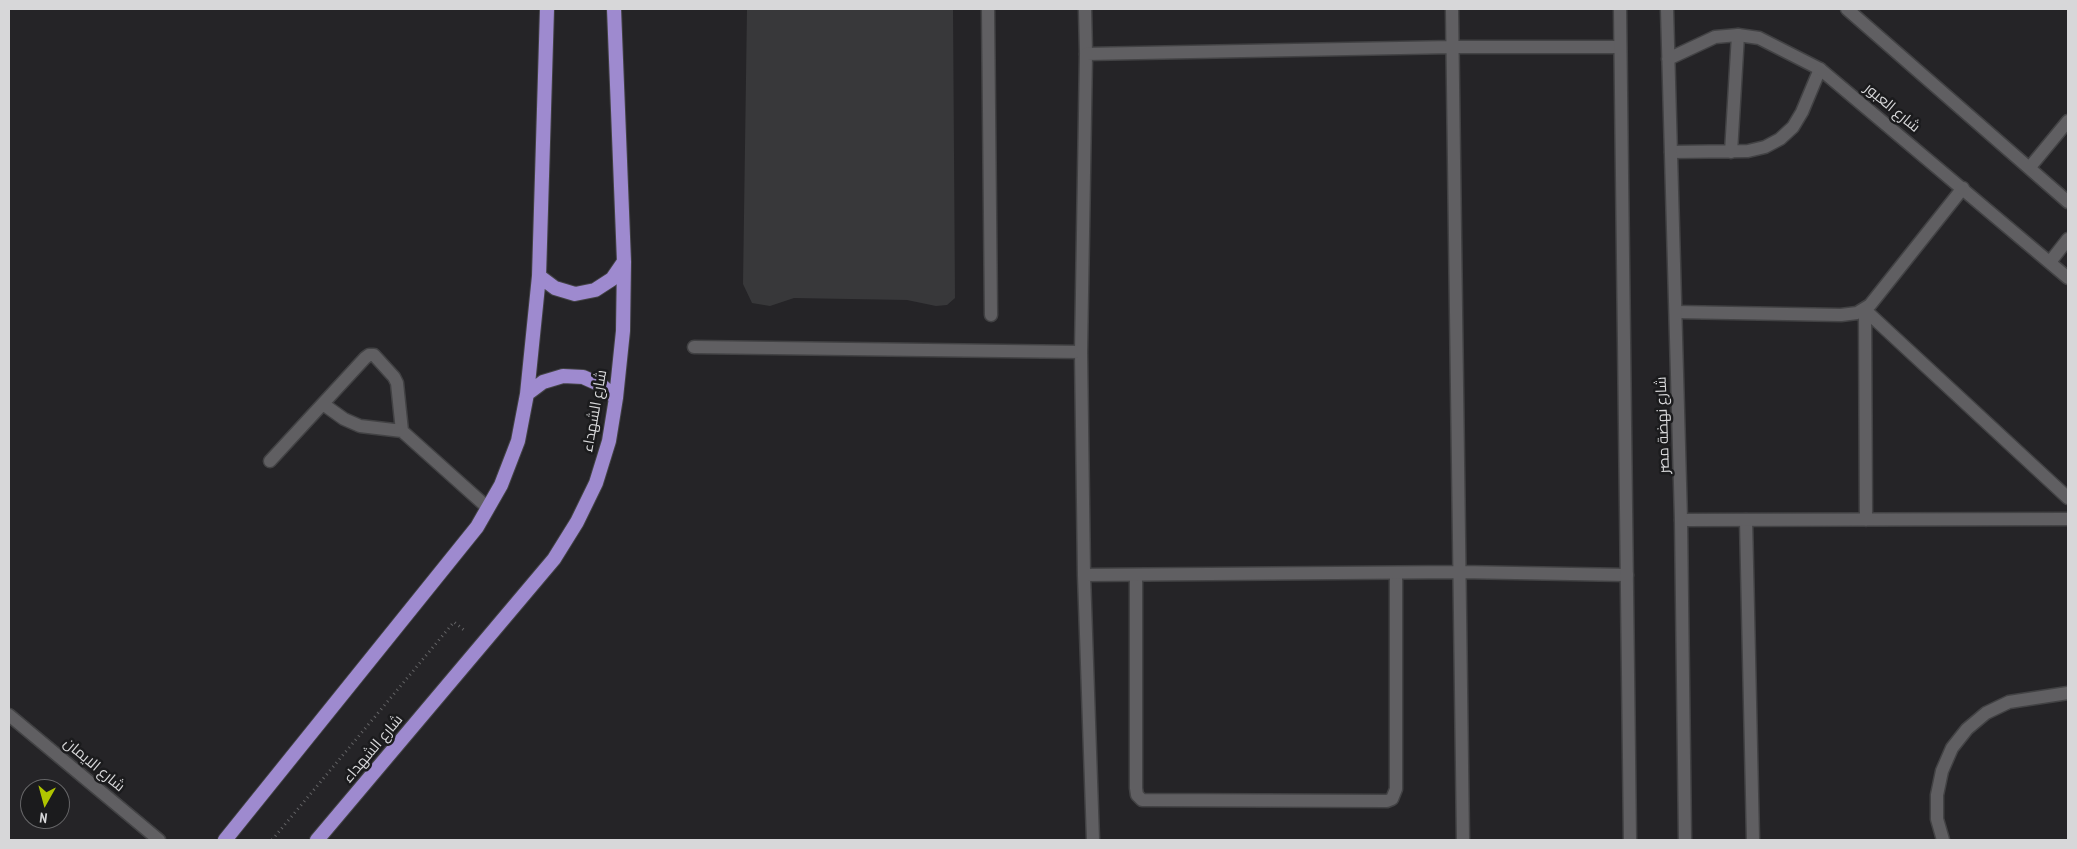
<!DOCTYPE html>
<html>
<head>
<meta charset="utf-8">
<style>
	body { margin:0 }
	#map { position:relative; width:2077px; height:849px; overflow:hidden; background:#252427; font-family:"PT Sans Narrow",sans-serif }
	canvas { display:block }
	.frame { position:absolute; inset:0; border:10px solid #d7d7d9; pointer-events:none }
	.north { position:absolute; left:20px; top:779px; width:50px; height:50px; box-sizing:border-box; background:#1b1b1d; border:1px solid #666668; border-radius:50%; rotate:187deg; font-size:14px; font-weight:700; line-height:20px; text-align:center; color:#d7d7d9 }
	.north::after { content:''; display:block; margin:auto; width:18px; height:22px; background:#b0c500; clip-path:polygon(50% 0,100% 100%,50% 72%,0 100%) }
</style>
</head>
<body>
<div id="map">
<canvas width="2077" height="849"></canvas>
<div class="frame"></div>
<div class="north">N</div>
</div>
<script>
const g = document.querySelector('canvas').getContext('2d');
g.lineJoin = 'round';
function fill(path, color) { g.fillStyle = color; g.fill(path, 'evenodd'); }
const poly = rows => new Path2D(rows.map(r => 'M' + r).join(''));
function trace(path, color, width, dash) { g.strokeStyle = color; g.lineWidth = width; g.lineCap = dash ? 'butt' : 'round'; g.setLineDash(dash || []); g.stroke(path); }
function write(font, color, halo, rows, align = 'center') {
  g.font = font + ' "PT Sans Narrow",Cairo,sans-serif'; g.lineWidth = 5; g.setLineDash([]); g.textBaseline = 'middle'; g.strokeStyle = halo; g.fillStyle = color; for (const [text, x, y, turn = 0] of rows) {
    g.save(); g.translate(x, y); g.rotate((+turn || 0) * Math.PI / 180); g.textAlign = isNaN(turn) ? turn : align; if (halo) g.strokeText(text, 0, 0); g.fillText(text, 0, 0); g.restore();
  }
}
fill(poly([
	[747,9,953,9,955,298,947,305,936,306,907,300,794,298,770,306,752,303,743,284]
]), '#38383a');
const service = poly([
	[988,9,991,315],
	[1085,9,1086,54],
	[1671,152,1748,151,1765,147,1780,139,1793,127,1802,112,1820,69],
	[1731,152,1738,35],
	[2030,167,2068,121],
	[323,404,344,419,360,426,402,431],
	[270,461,365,358,369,355,374,355,394,377,397,383,402,431,488,508],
	[1746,520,1753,840],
	[1136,575,1136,788,1137,795,1142,800,1387,801,1392,799,1396,789,1396,573]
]);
const minor = poly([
	[1452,9,1463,840],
	[1865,310,2068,498],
	[1865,310,1866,520],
	[1676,312,1841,315,1857,313,1870,305,1963,188],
	[694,347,1081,352],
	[1681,520,2068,519],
	[1084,575,1460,572,1627,575],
	[9,715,159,840],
	[1093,840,1084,575,1081,352,1086,54,1452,47,1620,47],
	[1943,840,1937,819,1937,795,1942,771,1952,748,1967,729,1986,713,2009,702,2068,693]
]);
const tertiary = poly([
	[1620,9,1630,840],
	[1667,9,1681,520,1685,840],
	[1847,9,2068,202],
	[1668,59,1715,37,1738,35,1759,38,1820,69,2068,278],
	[2050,262,2068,239]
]);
const trunk = poly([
	[539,276,555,288,575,294,595,290,612,279,623,263],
	[527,394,543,382,563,376,583,377,601,385,616,398],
	[225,840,477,527,501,485,518,441,527,394,539,276,547,9],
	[317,840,554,559,577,522,596,483,609,441,616,398,623,331,624,262,614,9]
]);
trace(service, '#424244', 15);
trace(minor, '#424244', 15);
trace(tertiary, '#424244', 15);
trace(trunk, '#424244', 16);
trace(poly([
	[272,840,454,622,464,630]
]), '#646466', 3, [1, 4]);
trace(service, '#605f62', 12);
trace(minor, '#605f62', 12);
trace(tertiary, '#605f62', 12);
trace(trunk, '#9e8acf', 14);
write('15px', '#d7d7d9', '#1b1b1d', [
	["شارع العبور",1892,108,40],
	["شارع الشهداء",595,411,-80],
	["شارع نهضة مصر",1663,425,-92],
	["شارع الشهداء",373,749,-50],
	["شارع الايمان",94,765,40]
]);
</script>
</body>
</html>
